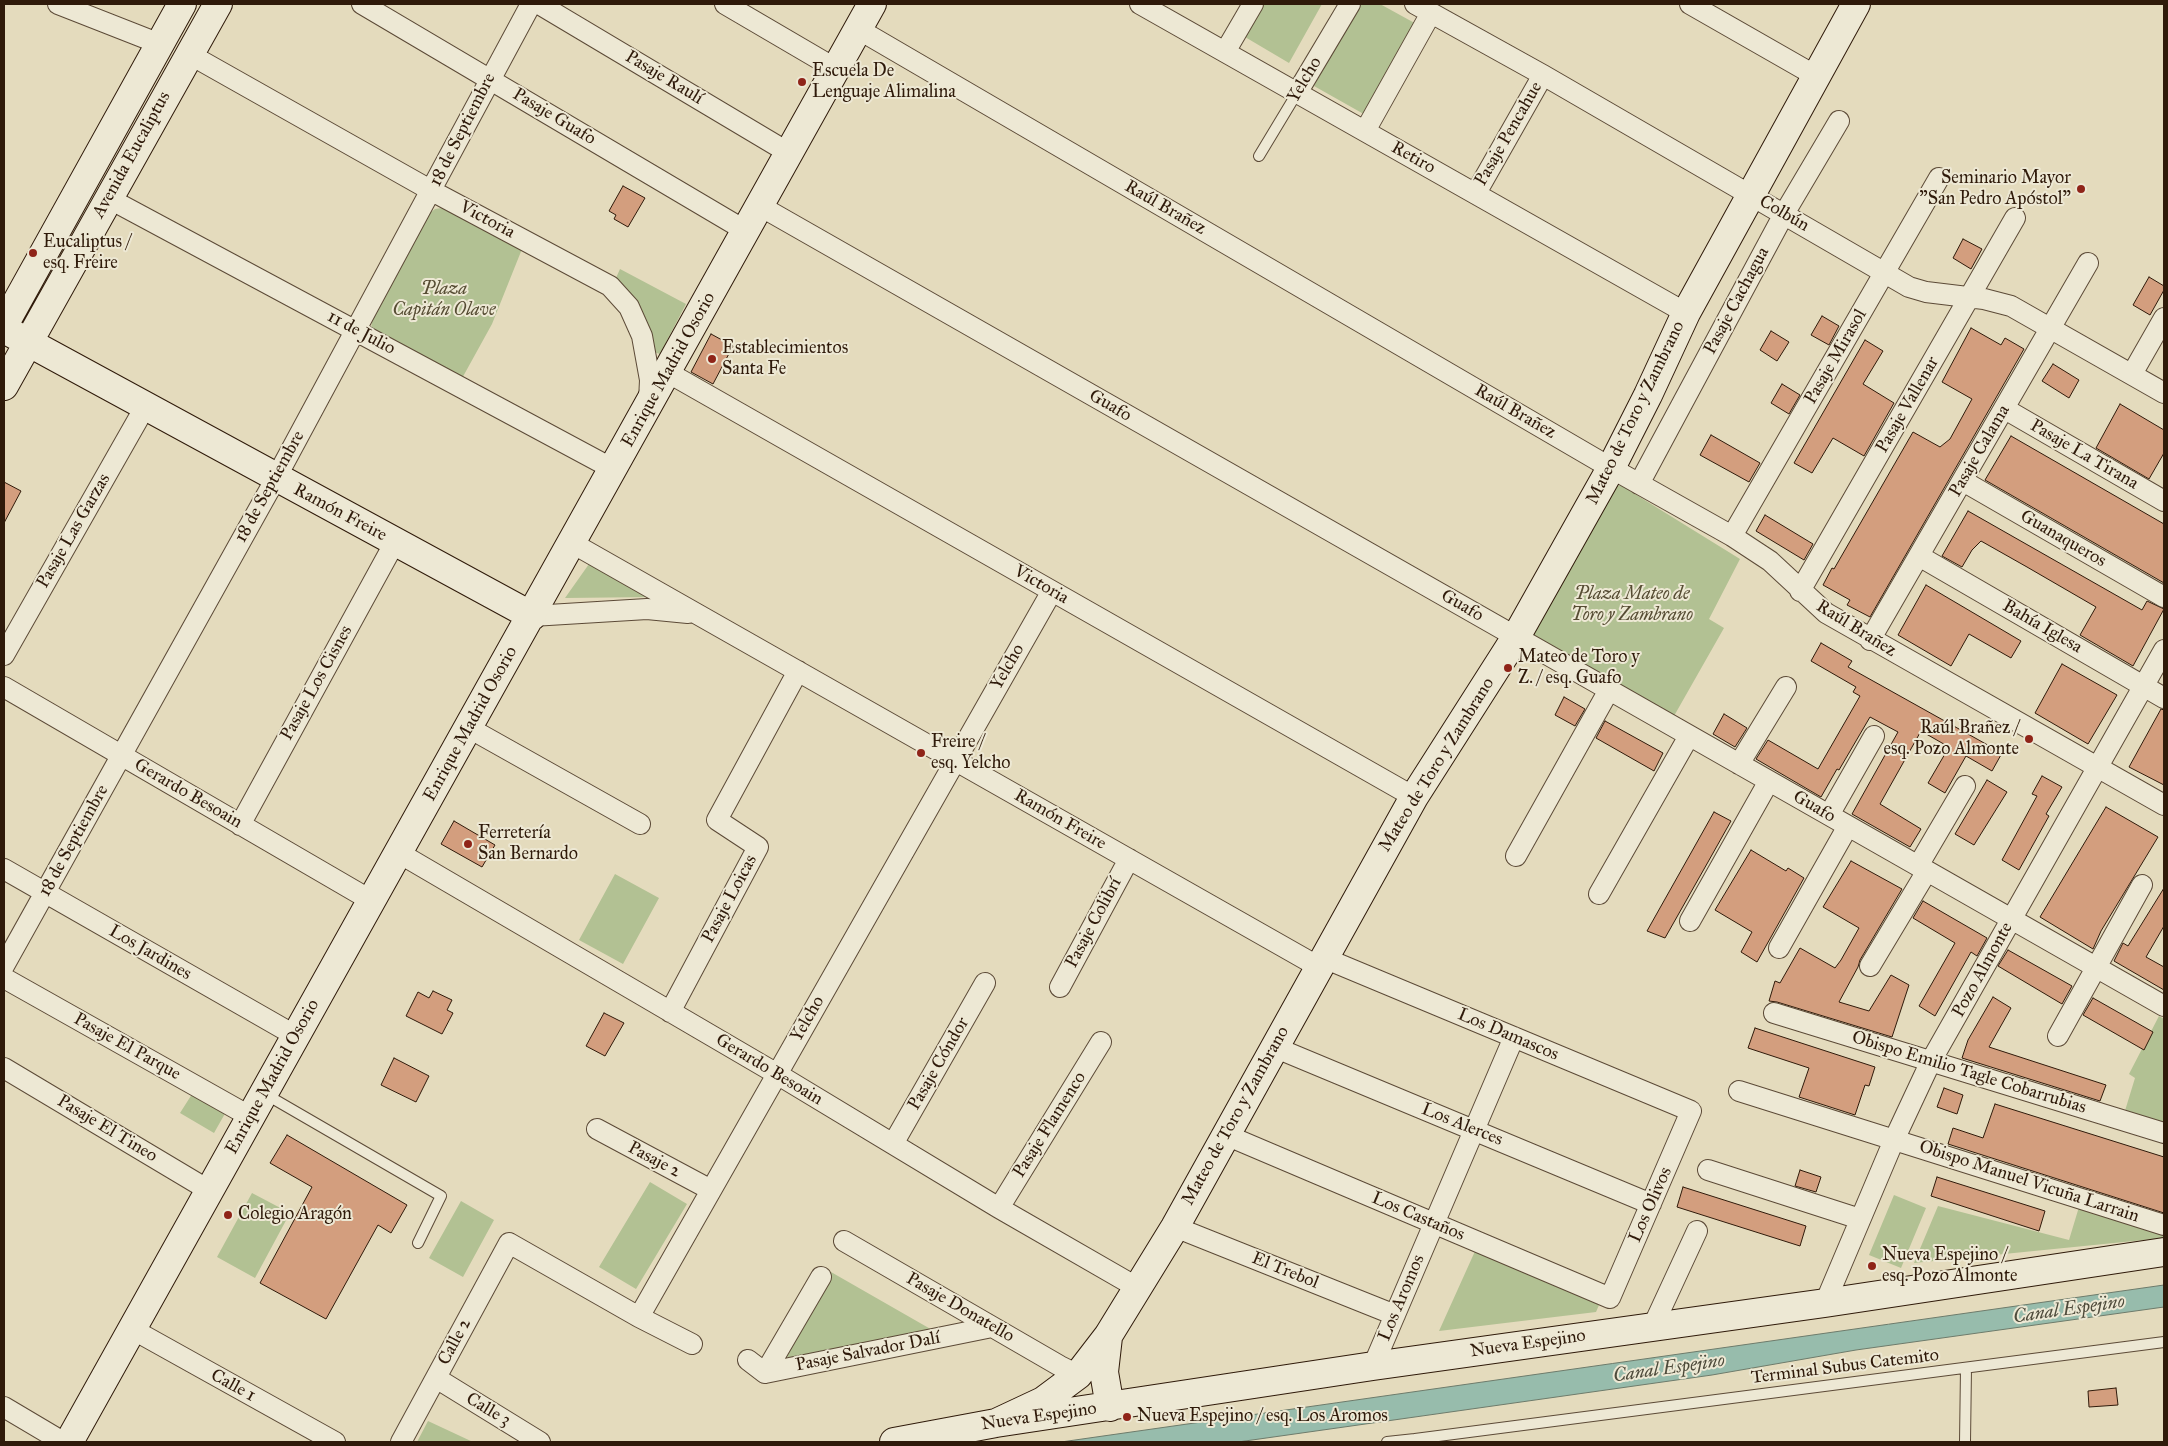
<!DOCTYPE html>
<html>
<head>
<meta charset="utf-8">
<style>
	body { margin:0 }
	#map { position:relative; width:2168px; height:1446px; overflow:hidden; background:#e4dbbd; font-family:"IM FELL Great Primer",serif }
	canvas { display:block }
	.frame { position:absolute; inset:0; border:5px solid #2f1a0a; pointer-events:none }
</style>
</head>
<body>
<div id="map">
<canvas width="2168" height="1446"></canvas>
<div class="frame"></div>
</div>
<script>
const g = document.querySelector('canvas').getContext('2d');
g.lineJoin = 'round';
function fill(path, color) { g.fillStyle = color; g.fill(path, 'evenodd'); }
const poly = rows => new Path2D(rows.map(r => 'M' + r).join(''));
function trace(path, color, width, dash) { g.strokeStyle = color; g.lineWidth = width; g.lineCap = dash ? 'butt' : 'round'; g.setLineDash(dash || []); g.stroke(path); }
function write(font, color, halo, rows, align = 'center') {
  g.font = font + ' "IM FELL Great Primer",serif'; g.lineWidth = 4; g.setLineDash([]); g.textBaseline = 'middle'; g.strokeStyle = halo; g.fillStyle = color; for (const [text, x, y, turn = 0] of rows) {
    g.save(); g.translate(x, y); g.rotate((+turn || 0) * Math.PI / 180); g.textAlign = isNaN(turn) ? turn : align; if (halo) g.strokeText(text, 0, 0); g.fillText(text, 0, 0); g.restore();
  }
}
fill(poly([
	[1264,4,1322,4,1289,63,1245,37],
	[1360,4,1380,4,1420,26,1369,117,1314,86],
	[442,208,522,249,492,324,460,382,371,331,372,319,430,213,435,209],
	[620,269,686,304,660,354,654,352,638,305,616,278],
	[1615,485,1622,486,1740,559,1709,619,1724,628,1674,716,1529,633],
	[589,564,653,597,565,598],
	[615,874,659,898,623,964,579,940],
	[2159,1016,2164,1019,2164,1127,2124,1114,2135,1078,2129,1074],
	[194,1091,227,1110,214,1133,180,1113],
	[650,1182,687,1204,636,1289,599,1267],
	[252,1193,290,1213,255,1278,217,1257],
	[1894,1195,1926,1208,1901,1268,1869,1255],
	[461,1201,494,1220,463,1277,429,1258],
	[1938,1206,2069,1240,2079,1207,2164,1228,2164,1238,1914,1263],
	[1476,1249,1599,1305,1596,1312,1439,1331],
	[831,1272,934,1331,790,1362,785,1352],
	[428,1421,473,1442,417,1442]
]), '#b2c193');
const water = poly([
	[2164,1285,2164,1307,1856,1350,1712,1375,1238,1442,1061,1442,2164,1285]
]);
fill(water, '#97bcac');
trace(water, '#6d7b6b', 1);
const building = poly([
	[623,186,645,198,628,227,614,219,616,215,609,211,623,186],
	[1963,239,1982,249,1971,269,1953,258,1963,239],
	[2149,277,2164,286,2164,290,2150,315,2133,305,2149,277],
	[1822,316,1839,326,1829,345,1811,335,1822,316],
	[1971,328,2001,345,2005,338,2024,349,1870,617,1847,605,1850,600,1823,585,1832,568,1834,569,1913,432,1940,447,1950,439,1972,399,1942,382,1971,328],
	[1771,331,1789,342,1777,361,1760,350,1771,331],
	[711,334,733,346,713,384,691,372,711,334],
	[1865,340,1883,351,1863,384,1894,403,1864,456,1833,438,1812,473,1794,463,1865,340],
	[2053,364,2079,380,2069,398,2042,381,2053,364],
	[1782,384,1800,395,1789,414,1771,403,1782,384],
	[2120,404,2164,430,2164,453,2149,479,2096,448,2120,404],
	[1711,435,1760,463,1749,482,1700,455,1711,435],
	[2011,436,2164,524,2164,583,1985,480,2011,436],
	[4,482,21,491,4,523,4,482],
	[1968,511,2142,610,2147,601,2164,609,2133,666,2080,635,2096,607,2027,567,1981,541,1972,550,1962,567,1942,556,1968,511],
	[1765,515,1813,544,1804,560,1756,531,1765,515],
	[1926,585,2021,641,2011,658,1969,634,1951,666,1898,635,1926,585],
	[1821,643,1852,661,1848,667,2002,753,1992,771,1966,756,1945,793,1928,783,1949,747,1921,731,1880,804,1921,829,1910,847,1852,814,1898,732,1870,717,1839,770,1837,769,1821,797,1756,759,1768,740,1818,769,1860,696,1853,692,1856,687,1811,661,1821,643],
	[2062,664,2117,695,2088,744,2035,713,2062,664],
	[1564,697,1585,709,1575,726,1555,715,1564,697],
	[2161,709,2164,710,2164,785,2129,767,2161,709],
	[1724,714,1747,728,1735,747,1713,734,1724,714],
	[1605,721,1663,753,1654,771,1596,738,1605,721],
	[2042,776,2062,787,2046,814,2049,816,2019,870,2002,860,2037,796,2032,794,2042,776],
	[1987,780,2007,792,1974,845,1955,834,1987,780],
	[2106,807,2158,837,2101,931,2093,949,2040,917,2106,807],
	[1714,812,1731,821,1708,862,1665,938,1647,931,1714,812],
	[454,821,495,845,482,867,441,844,454,821],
	[1751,850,1786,871,1788,868,1804,878,1757,962,1741,952,1752,932,1715,910,1751,850],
	[1851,861,1902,889,1860,960,1858,967,1839,1002,1869,1011,1891,975,1909,985,1892,1037,1777,1002,1769,1001,1775,981,1780,983,1800,948,1835,968,1841,960,1859,928,1823,907,1851,861],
	[2164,888,2164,926,2146,957,2164,967,2164,990,2114,961,2123,943,2128,946,2164,888],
	[1923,901,1987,938,1977,956,1971,952,1935,1016,1919,1006,1955,943,1913,918,1923,901],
	[2008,950,2072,986,2062,1004,1998,966,2008,950],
	[433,991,452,1000,447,1010,453,1013,442,1034,406,1016,418,992,429,998,433,991],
	[1993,997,2011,1008,1989,1047,2106,1085,2100,1101,1962,1058,1968,1040,1993,997],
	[2093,998,2153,1032,2144,1050,2083,1015,2093,998],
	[604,1013,624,1023,605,1056,586,1046,604,1013],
	[1755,1028,1875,1067,1869,1086,1865,1085,1855,1115,1799,1097,1809,1068,1748,1048,1755,1028],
	[394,1058,429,1076,416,1102,381,1085,394,1058],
	[1944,1088,1963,1095,1957,1114,1937,1107,1944,1088],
	[1995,1104,2164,1157,2164,1213,1948,1144,1953,1128,1983,1138,1995,1104],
	[287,1135,407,1205,391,1233,378,1225,326,1319,260,1283,312,1187,270,1163,287,1135],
	[1800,1170,1821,1177,1816,1192,1795,1186,1800,1170],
	[1937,1177,2045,1211,2039,1231,1931,1196,1937,1177],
	[1683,1187,1806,1226,1800,1246,1677,1207,1683,1187],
	[2116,1388,2118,1405,2089,1407,2088,1391,2116,1388]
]);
fill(building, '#d39e7e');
trace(building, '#2f1a0a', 1);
const lane = poly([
	[1259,156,1297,93],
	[265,1094,441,1196,418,1243],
	[1387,1442,1415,1439],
	[1416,1442,1415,1439,2164,1342],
	[1965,1442,1966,1368]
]);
const street = poly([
	[58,4,160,44],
	[362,4,746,231],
	[539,4,789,153],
	[725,4,836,69],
	[1140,4,1686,313],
	[1415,4,1543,75,1909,287,1926,292,1984,299,2011,306,2164,393],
	[1690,4,1816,76],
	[858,29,1611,468,1732,536,1770,561,1826,613,2164,805],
	[1225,52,1253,4],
	[189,54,432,191,610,286,629,307,642,336,650,380,649,401],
	[1297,93,1350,4],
	[1365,131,1431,13],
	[1476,193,1543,75],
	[108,198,613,469],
	[760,206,2164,1006],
	[667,372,1414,797],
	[2132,374,2164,318],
	[2005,409,2164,501],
	[1963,481,2164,597],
	[1639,484,1784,214,1839,121],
	[1732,536,1939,178],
	[572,543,1319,967],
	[1919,556,2164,698],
	[1800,591,2015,218],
	[532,616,647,609,688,613],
	[1870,640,2088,263],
	[4,655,145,407],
	[4,687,372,901],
	[469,728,640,824],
	[1739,764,1786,687],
	[1829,815,1874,736],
	[240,825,395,542],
	[399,853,777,1074,999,1208,1138,1288],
	[1516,856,1609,690],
	[1918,866,1965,786],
	[4,869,296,1036],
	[1599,894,1689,736],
	[1690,921,1769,781],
	[1779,948,1848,826],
	[4,966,276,478,531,4],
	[1870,966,1927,871],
	[4,978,251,1117],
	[1060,987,1129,859],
	[670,1012,758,847,717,820,798,671],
	[1774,1013,2164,1133],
	[2058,1036,2142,885],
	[1274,1047,1651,1204],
	[4,1068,210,1191],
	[1739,1091,2164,1225],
	[597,1129,711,1190],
	[1226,1135,1610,1298,1691,1111,1324,958],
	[893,1144,985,983],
	[1708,1170,1860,1219],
	[999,1208,1101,1042],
	[1175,1227,1395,1315],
	[844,1241,1060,1366,1078,1375],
	[1825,1303,1894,1140,1931,1061,2164,650],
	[639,1317,1052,591],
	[1653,1326,1697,1231],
	[132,1329,335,1442],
	[748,1360,765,1373,992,1327],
	[1373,1366,1514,1037],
	[765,1373,821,1277],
	[436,1378,540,1442],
	[4,1407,63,1442],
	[401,1442,509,1243,639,1317,692,1344]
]);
const secondary = poly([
	[4,325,182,4],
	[4,329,532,616],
	[4,386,218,4],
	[1108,1337,1104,1372,1110,1407],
	[996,1423,1043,1401,1078,1375,1108,1336,1175,1227,1414,797,1516,637,1611,468,1648,395,1686,313,1856,4],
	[69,1442,872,4],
	[894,1442,996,1423,1373,1366,1825,1303,2164,1252]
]);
trace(lane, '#5c4a37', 12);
trace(street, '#5c4a37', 22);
trace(secondary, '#2f1a0a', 30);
trace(lane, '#ede8d4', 10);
trace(street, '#ede8d4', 20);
trace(secondary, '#ede8d4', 28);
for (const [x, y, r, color] of [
	[802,82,5,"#8f2418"],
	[2081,189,5,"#8f2418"],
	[33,253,5,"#8f2418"],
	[712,359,5,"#8f2418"],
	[1508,668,5,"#8f2418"],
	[2029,739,5,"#8f2418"],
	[921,753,5,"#8f2418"],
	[468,844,5,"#8f2418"],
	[228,1215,5,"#8f2418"],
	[1872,1266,5,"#8f2418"],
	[1127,1417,5,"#8f2418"]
]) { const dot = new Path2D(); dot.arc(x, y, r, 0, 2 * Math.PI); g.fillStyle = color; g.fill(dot); trace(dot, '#ede8d4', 2); }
write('18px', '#2f1a0a', '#ede8d4', [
	["Escuela De",812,72],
	["Lenguaje Alimalina",812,93],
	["Seminario Mayor",2071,179,"right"],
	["\"San Pedro Apóstol\"",2071,200,"right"],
	["Eucaliptus /",43,243],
	["esq. Freire",43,264],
	["Establecimientos",722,349],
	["Santa Fe",722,370],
	["Mateo de Toro y",1518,658],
	["Z. / esq. Guafo",1518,679],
	["Raúl Brañez /",2019,729,"right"],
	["esq. Pozo Almonte",2019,750,"right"],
	["Freire /",931,743],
	["esq. Yelcho",931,764],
	["Ferretería",478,834],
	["San Bernardo",478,855],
	["Colegio Aragón",238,1215],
	["Nueva Espejino /",1882,1256],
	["esq. Pozo Almonte",1882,1277],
	["Nueva Espejino / esq. Los Aromos",1137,1417]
], 'left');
write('18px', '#2f1a0a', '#ede8d4', [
	["Pasaje Raulí",664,78,31],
	["Yelcho",1305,80,-59],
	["Pasaje Guafo",554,117,31],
	["18 de Septiembre",463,130,-63],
	["Pasaje Pencahue",1509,134,-60],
	["Avenida Eucaliptus",132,155,-61],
	["Retiro",1413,158,29],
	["Raúl Brañez",1165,208,30],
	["Colbún",1784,214,30],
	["Victoria",487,220,28],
	["Pasaje Cachagua",1737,301,-62],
	["11 de Julio",361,333,28],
	["Pasaje Mirasol",1836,357,-60],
	["Enrique Madrid Osorio",669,370,-61],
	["Pasaje Vallenar",1908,405,-60],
	["Guafo",1110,406,30],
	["Raúl Brañez",1515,412,30],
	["Mateo de Toro y Zambrano",1636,413,-64],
	["Pasaje Calama",1980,451,-60],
	["Pasaje La Tirana",2084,455,30],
	["18 de Septiembre",270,487,-61],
	["Ramón Freire",340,513,28],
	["Pasaje Las Garzas",74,531,-60],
	["Guanaqueros",2063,539,30],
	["Victoria",1041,585,30],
	["Guafo",1462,606,30],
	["Bahía Iglesa",2042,627,30],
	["Raúl Brañez",1856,629,32],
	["Yelcho",1008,667,-60],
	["Pasaje Los Cisnes",317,683,-61],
	["Enrique Madrid Osorio",471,724,-61],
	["Mateo de Toro y Zambrano",1437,765,-58],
	["Gerardo Besoain",188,794,30],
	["Guafo",1814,807,30],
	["Ramón Freire",1060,820,30],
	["18 de Septiembre",74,841,-61],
	["Pasaje Loicas",730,899,-62],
	["Pasaje Colibrí",1094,923,-62],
	["Los Jardines",150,953,30],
	["Pozo Almonte",1983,970,-61],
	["Yelcho",808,1019,-60],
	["Los Damascos",1508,1035,23],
	["Pasaje El Parque",127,1047,29],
	["Pasaje Cóndor",939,1064,-60],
	["Gerardo Besoain",769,1070,31],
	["Obispo Emilio Tagle Cobarrubias",1969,1073,17],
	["Enrique Madrid Osorio",273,1077,-61],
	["Mateo de Toro y Zambrano",1236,1116,-61],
	["Pasaje Flamenco",1050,1125,-58],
	["Los Alerces",1462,1125,22],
	["Pasaje El Tineo",107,1129,31],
	["Pasaje 2",654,1160,28],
	["Obispo Manuel Vicuña Larrain",2029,1182,18],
	["Los Olivos",1651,1205,-66],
	["Los Castaños",1418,1217,23],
	["El Trebol",1285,1271,22],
	["Los Aromos",1402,1298,-67],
	["Pasaje Donatello",960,1308,30],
	["Calle 2",455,1342,-62],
	["Nueva Espejino",1528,1344,-8],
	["Pasaje Salvador Dalí",868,1352,-11],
	["Terminal Subus Catemito",1845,1367,-7],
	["Calle 1",233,1386,29],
	["Calle 3",488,1410,31],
	["Nueva Espejino",1039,1417,-8]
]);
write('italic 18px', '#564c33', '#ede8d4', [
	["Plaza",444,290],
	["Capitán Olave",444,311],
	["Plaza Mateo de",1632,595],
	["Toro y Zambrano",1632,616]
]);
write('italic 19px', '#4e4b3b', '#ede8d4', [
	["Canal Espejino",2069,1310,-8],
	["Canal Espejino",1669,1369,-8]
]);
</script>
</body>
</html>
